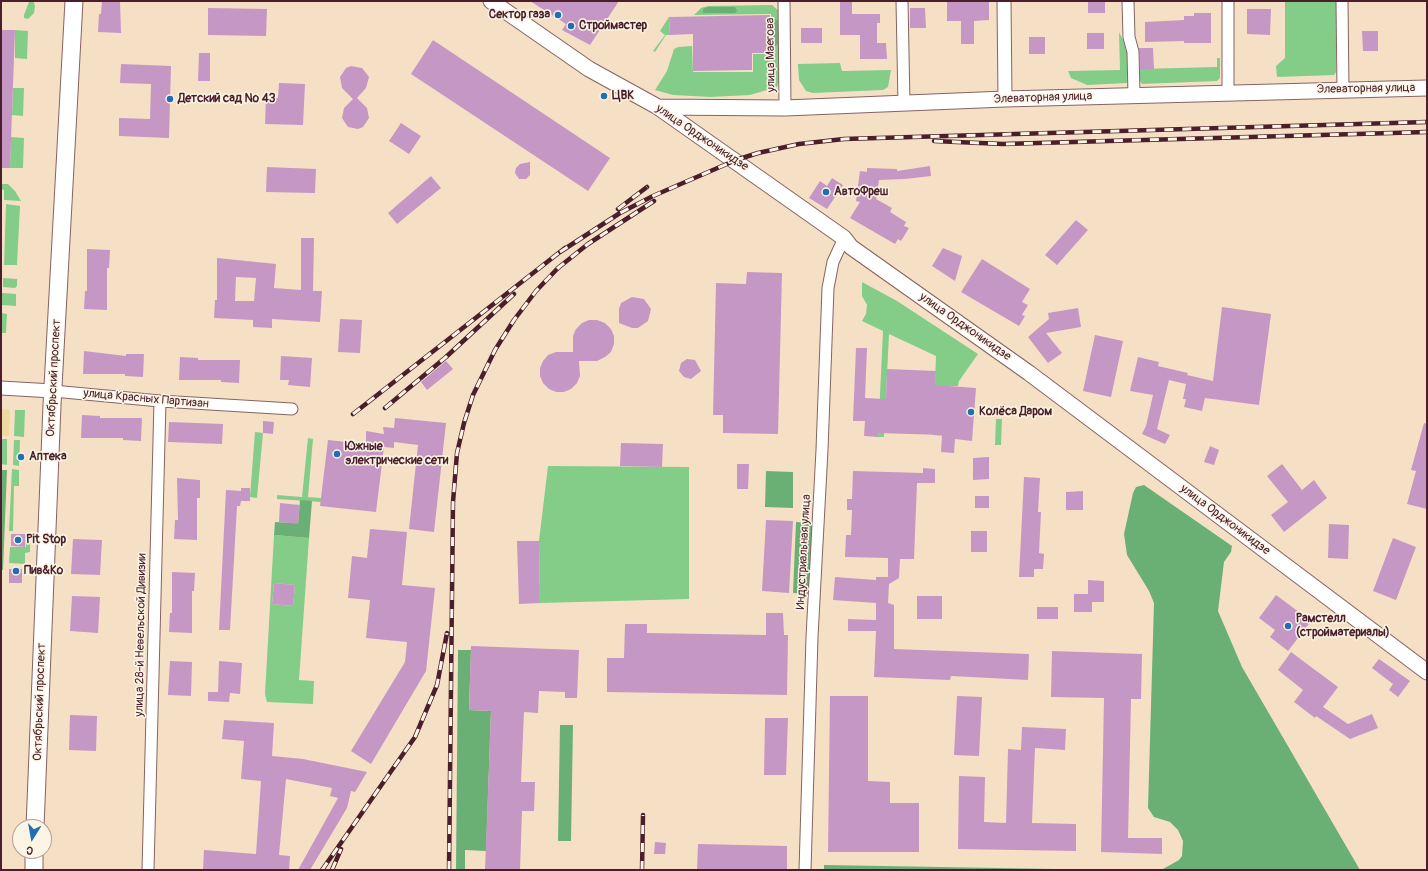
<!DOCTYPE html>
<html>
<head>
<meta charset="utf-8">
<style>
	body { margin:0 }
	#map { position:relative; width:1428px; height:871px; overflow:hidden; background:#f6e0c5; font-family:Pangolin,sans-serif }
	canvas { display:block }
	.frame { position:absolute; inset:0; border:2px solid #4a1f2b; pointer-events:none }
	.north { position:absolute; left:12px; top:819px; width:40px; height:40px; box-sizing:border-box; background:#fcf5e5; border:1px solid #b59f9b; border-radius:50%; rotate:191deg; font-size:11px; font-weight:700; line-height:16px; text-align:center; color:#4a1f2b }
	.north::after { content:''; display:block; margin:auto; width:14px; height:18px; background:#1f6fb2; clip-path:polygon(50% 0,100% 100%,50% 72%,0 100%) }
</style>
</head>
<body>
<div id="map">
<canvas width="1428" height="871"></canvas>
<div class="frame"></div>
<div class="north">С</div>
</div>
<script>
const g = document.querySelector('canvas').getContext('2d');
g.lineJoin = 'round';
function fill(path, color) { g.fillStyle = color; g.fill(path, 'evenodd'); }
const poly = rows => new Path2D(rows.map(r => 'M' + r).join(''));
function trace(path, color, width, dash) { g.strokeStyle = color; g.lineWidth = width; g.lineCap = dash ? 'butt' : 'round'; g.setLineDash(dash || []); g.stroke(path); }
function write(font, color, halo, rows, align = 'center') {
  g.font = font + ' Pangolin,sans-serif'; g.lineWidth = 3; g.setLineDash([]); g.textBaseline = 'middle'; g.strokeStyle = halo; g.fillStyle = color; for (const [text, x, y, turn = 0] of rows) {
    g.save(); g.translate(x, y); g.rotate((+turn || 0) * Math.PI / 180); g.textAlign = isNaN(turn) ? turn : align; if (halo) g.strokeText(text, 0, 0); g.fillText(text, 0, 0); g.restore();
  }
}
fill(poly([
	[1285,1,1336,1,1336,72,1334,75,1277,77,1276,66,1285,58],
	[29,2,34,2,35,7,34,13,28,19,24,18,24,15],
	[772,5,779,11,780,79,777,87,750,95,710,97,673,95,655,90,667,71,674,49,678,47,692,46,693,72,753,72,753,54,772,54,771,14,694,15,701,8,708,6],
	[669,17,670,35,666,35,655,52,653,51,665,35,660,31],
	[15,30,28,31,27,59,15,58],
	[1119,32,1123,40,1127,53,1128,79,1127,83,1087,85,1071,78,1068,71,1120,70],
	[1217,58,1220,58,1220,78,1217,81,1142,84,1139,79,1139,69,1217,67],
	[840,63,842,71,891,70,888,87,883,90,813,93,806,91,799,80,798,64],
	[13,88,24,88,23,116,12,115],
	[11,137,24,138,23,168,10,168],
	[1,184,8,184,15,191,21,201,4,200,4,190,1,189],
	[6,204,20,206,17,265,4,265],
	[3,278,17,279,17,286,15,288,3,287],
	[862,282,897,301,978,354,959,381,958,386,948,386,945,436,933,435,936,356,889,334,884,437,878,437,883,331,862,321,866,314,867,305,862,296],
	[2,293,16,294,16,306,2,305],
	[1,313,7,314,6,333,1,333],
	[15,410,25,410,24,437,14,436],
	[996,419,1002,419,1001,445,995,445],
	[255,432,263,433,257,498,250,497],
	[308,438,313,439,308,497,321,498,321,502,277,499,277,495,302,497],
	[1,439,7,439,7,465,1,464],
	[14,440,20,440,19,466,13,465],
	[548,466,689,467,689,599,540,603,539,541],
	[12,469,19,470,19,486,14,486,13,531,9,531],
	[26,534,30,534,30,552,25,553,25,564,9,563,10,547,26,547],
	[274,535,309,538,299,680,314,681,313,704,267,702,265,694],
	[274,583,295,585,293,606,272,604]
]), '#83cd89');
fill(poly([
	[708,7,735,7,737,11,735,13,703,13,703,9],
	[772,19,776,19,778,21,779,42,776,46,772,43],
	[1,470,7,470,3,570,1,570],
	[766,471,793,472,793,508,765,507],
	[1144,485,1232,546,1231,552,1224,562,1218,611,1242,667,1360,870,1153,870,1163,869,1179,860,1182,856,1183,841,1178,830,1170,822,1154,817,1148,808,1154,603,1149,591,1127,555,1124,534,1133,493,1136,487],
	[300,500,312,501,309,538,274,535,275,522,298,523],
	[796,522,813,523,810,594,793,593],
	[458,650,471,650,469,710,491,711,486,851,465,850,465,870,456,870],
	[560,725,573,725,571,841,558,841],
	[824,865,1115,870,824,870]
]), '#6ab075');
fill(poly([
	[1,409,10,410,9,436,1,436]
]), '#eeda9e');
fill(poly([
	[102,1,120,1,121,33,98,32,99,14,101,14],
	[530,1,619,1,590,45,562,30,566,24],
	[840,1,852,1,852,14,880,14,880,23,877,23,877,43,886,43,887,59,860,59,860,35,840,35],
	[947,1,989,1,989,20,974,21,974,44,961,44,961,21,947,21],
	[1088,1,1105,1,1105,13,1088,13],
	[208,8,267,9,266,36,208,35],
	[910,8,925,8,926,28,910,28],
	[1247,9,1271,9,1270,35,1247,34],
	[1194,13,1211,13,1211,43,1184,43,1184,41,1145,42,1145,22,1184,20,1184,16,1194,16],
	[770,15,771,53,752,53,752,70,693,71,693,34,670,35,669,17],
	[801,28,822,28,822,43,801,43],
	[1,30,15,30,10,168,1,168],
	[1362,31,1378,31,1378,51,1363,51],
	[1087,33,1104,33,1104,49,1087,49],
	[1029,37,1045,37,1045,54,1029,54],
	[433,40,610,158,588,191,411,74],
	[1139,48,1153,48,1154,69,1140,69],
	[199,53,210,53,210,81,198,81],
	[121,64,171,66,169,138,119,136,119,118,150,119,151,84,120,83],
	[351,66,362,68,369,77,366,88,357,98,367,108,369,118,363,127,358,129,348,127,342,118,344,108,353,99,342,88,340,77,346,68],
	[279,83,305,84,303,125,265,124,266,98,278,98],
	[401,123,421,136,409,154,389,141],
	[530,162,530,175,526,179,519,179,515,173,516,168,520,164],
	[930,166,931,176,905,179,879,180,876,199,892,208,890,212,906,222,904,226,909,228,901,241,898,239,895,244,850,218,860,202,856,201,860,171,867,172,867,168,897,169,897,171],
	[267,167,316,169,315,193,266,192],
	[431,176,441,188,397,224,388,213],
	[832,178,843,185,827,209,809,198,820,181,827,186],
	[1076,220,1088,230,1057,265,1045,255],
	[301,238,314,238,313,291,322,291,320,322,272,319,272,328,253,327,253,320,214,318,215,300,217,300,217,258,276,264,274,288,301,290],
	[236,277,256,278,254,301,235,301],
	[943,248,962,256,955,281,932,266],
	[87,249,110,250,109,268,107,268,107,310,84,309,85,291,87,291],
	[982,259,1030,289,1022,302,1028,305,1022,315,1025,316,1019,326,961,292],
	[747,272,782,273,778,434,723,433,723,415,713,415,716,283,746,284],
	[632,297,644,299,651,309,648,321,638,328,632,328,619,323,619,309,621,303],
	[1222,307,1271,314,1259,405,1205,398,1202,411,1184,407,1186,399,1183,399,1186,384,1169,380,1157,429,1170,435,1165,444,1142,434,1146,426,1153,395,1130,391,1138,357,1159,362,1158,366,1188,373,1187,375,1213,381],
	[1078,308,1081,327,1046,333,1062,353,1048,363,1028,337,1049,319,1048,313],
	[340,319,362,320,360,353,338,352],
	[589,320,597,320,605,323,611,329,614,336,614,344,611,352,605,357,597,361,579,361,580,376,577,383,571,389,564,392,556,392,549,389,543,383,540,376,540,368,543,361,548,355,556,352,573,352,573,336,576,329,582,323],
	[1095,335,1123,341,1111,397,1083,391],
	[856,348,867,348,865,398,886,399,887,369,936,371,935,385,976,388,972,441,955,439,954,453,941,452,942,435,878,433,878,437,864,436,865,421,853,421],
	[84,351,126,356,126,354,144,354,143,377,125,376,125,374,83,374],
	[281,356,312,358,310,387,288,385,289,380,280,380],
	[180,357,198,358,198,360,240,360,239,383,221,382,221,380,179,380],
	[687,359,695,360,701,371,691,379,684,377,679,371,681,363],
	[446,361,453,369,427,390,421,382],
	[82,415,100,416,100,418,142,418,141,441,123,440,123,438,81,438],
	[395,418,446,423,434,532,409,529,418,445,394,442,394,448,384,447,376,512,320,506,328,440,366,444,366,431,384,434,383,427,394,428],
	[263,421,274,422,273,434,263,433],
	[169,422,223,424,222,444,168,442],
	[1424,423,1427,424,1427,509,1407,504,1416,471,1411,470],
	[621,443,663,444,662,467,620,466],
	[1210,446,1219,450,1214,465,1204,462],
	[989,457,989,479,973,480,973,458],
	[737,464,749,464,748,489,737,489],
	[1282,464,1302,490,1314,480,1327,498,1284,532,1271,515,1288,502,1267,476],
	[923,468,935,469,935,483,917,483,914,559,900,559,899,578,889,584,888,603,894,605,894,649,1029,654,1028,680,951,676,950,680,874,677,876,631,848,631,848,619,876,620,876,603,833,600,835,577,876,580,876,577,888,577,888,558,845,557,846,535,851,535,852,510,847,510,847,499,852,499,853,471,923,473],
	[1024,477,1040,478,1038,512,1041,512,1039,553,1044,554,1043,569,1034,569,1034,577,1019,577],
	[177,478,200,480,200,498,197,498,197,540,174,539,175,520,178,520],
	[241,488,250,488,250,501,241,501,240,506,237,506,230,630,219,630,226,490,241,491],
	[1083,491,1083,510,1066,510,1066,492],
	[975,496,989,496,989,508,975,508],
	[280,503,300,505,298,524,279,522],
	[766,520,793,521,789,593,762,591],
	[1329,524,1349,525,1348,559,1328,558],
	[370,529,407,532,402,585,435,588,426,671,371,764,351,751,405,662,407,642,366,638,370,600,348,598,352,556,367,558],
	[971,531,987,531,987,552,971,552],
	[11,534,26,534,25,547,11,546],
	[1393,538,1416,547,1396,600,1373,591],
	[73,539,102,540,100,575,71,574],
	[517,541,539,541,540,603,519,604],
	[9,569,22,569,22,583,9,583],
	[172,572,195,573,194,591,192,591,192,633,169,632,170,613,172,613],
	[1088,580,1104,581,1104,602,1092,602,1092,612,1074,612,1074,594,1088,594],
	[274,583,295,585,293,606,272,604],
	[1276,595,1311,621,1288,651,1270,637,1275,630,1259,618],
	[72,596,100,597,98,633,70,631],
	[917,596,942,596,942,619,917,619],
	[1037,607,1058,607,1058,619,1037,619],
	[766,613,783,613,784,635,788,635,787,695,607,692,607,658,624,658,625,624,647,624,647,633,766,635],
	[471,646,579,650,577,698,565,698,565,692,539,691,538,713,524,712,521,782,535,782,534,811,522,811,520,870,485,870,491,711,469,710],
	[1052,651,1142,654,1141,699,1131,699,1128,838,1162,838,1162,854,1101,852,1104,698,1051,697],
	[1291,652,1338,687,1323,707,1348,724,1372,714,1378,728,1350,739,1316,716,1315,718,1294,702,1303,690,1278,670],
	[1379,659,1410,681,1398,697,1389,690,1393,684,1372,668],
	[170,661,192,662,191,696,168,695],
	[219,661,242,663,240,694,230,693,229,702,208,701,208,692,218,692],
	[830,696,868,696,868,781,890,782,890,803,919,803,919,852,828,852],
	[957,696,982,697,979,756,954,755],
	[70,715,97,716,96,751,69,750],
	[765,718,788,718,786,775,764,775],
	[224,720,274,723,272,756,303,759,367,772,355,792,351,791,347,808,310,870,298,870,338,798,330,796,332,788,286,779,279,855,290,856,289,870,203,870,204,850,256,854,261,781,241,779,244,741,222,739],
	[1022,727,1066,729,1065,750,1035,748,1032,823,1076,824,1076,851,958,849,959,776,985,777,984,822,1006,823,1008,749,1021,750],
	[655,842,666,843,665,854,654,854],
	[698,844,787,846,787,870,697,870]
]), '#c597c5');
const minor = poly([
	[784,1,785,108],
	[902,1,904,104],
	[1128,1,1129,37,1133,52,1134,95],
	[1228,1,1228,92],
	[1342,1,1343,90],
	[53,391,160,401,292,409],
	[148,870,160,401],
	[805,870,812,637,822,450,828,288,833,262,844,238]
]);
const tertiary = poly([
	[1004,1,1005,99],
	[1,388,53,391]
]);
const secondary = poly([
	[491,1,589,69,658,107,844,238,851,247,1029,373,1427,672],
	[658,107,785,108,1005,99,1427,88]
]);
const primary = poly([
	[35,827,52,405,74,1],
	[34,870,34,851]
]);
trace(minor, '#866361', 13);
trace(tertiary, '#866361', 15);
trace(secondary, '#866361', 17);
trace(primary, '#866361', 19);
trace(minor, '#fff', 11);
trace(tertiary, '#fff', 13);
trace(secondary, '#fff', 15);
trace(primary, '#fff', 17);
const rail = poly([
	[934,141,1003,144,1427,132],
	[618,209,647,187],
	[560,252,620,213,653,196,736,160,758,153,799,144,844,139,1427,122],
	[385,408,446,357,514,294],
	[353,414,565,248],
	[322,870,415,737,437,685,447,633],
	[332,870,341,849],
	[449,870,453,502,457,453,464,423,473,395,495,350,514,320,536,291,558,268,588,244,654,201],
	[642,870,643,815]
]);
trace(rail, '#4a1f2b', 4.5);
trace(rail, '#fcf5e5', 3, [9]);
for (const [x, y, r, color] of [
	[558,15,4,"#1f6fb2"],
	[571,26,4,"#1f6fb2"],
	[604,96,4,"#1f6fb2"],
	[170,99,4,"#1f6fb2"],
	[826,192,4,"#1f6fb2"],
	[971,412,4,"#1f6fb2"],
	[337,454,4,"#1f6fb2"],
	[21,457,4,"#1f6fb2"],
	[18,540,4,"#1f6fb2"],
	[16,571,4,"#1f6fb2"],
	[1288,626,4,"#1f6fb2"]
]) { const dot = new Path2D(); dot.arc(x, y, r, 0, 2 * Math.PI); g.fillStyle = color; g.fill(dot); trace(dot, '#fcf5e5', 1.5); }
write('bold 12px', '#4a1f2b', '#fcf5e5', [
	["Сектор газа",550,15,"right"],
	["Строймастер",579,26],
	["ЦВК",612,96],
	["Детский сад № 43",178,99],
	["АвтоФреш",834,192],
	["Колёса Даром",979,412],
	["Южные",345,447],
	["электрические сети",345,461],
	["Аптека",29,457],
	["Pit Stop",26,540],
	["Пив&Ко",24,571],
	["Рамстелл",1296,619],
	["(стройматериалы)",1296,633]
], 'left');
write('12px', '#4a1f2b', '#fcf5e5', [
	["улица Маегова",771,55,-91],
	["Элеваторная улица",1366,89,-1],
	["Элеваторная улица",1043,98,-2],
	["улица Орджоникидзе",702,138,34],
	["улица Орджоникидзе",965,327,35],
	["Октябрьский проспект",54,378,-87],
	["улица Красных Партизан",146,399,5],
	["улица Орджоникидзе",1225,520,37],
	["Индустриальная улица",804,552,-87],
	["улица 28-й Невельской Дивизии",141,635,-89],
	["Октябрьский проспект",40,702,-88]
]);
</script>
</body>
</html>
